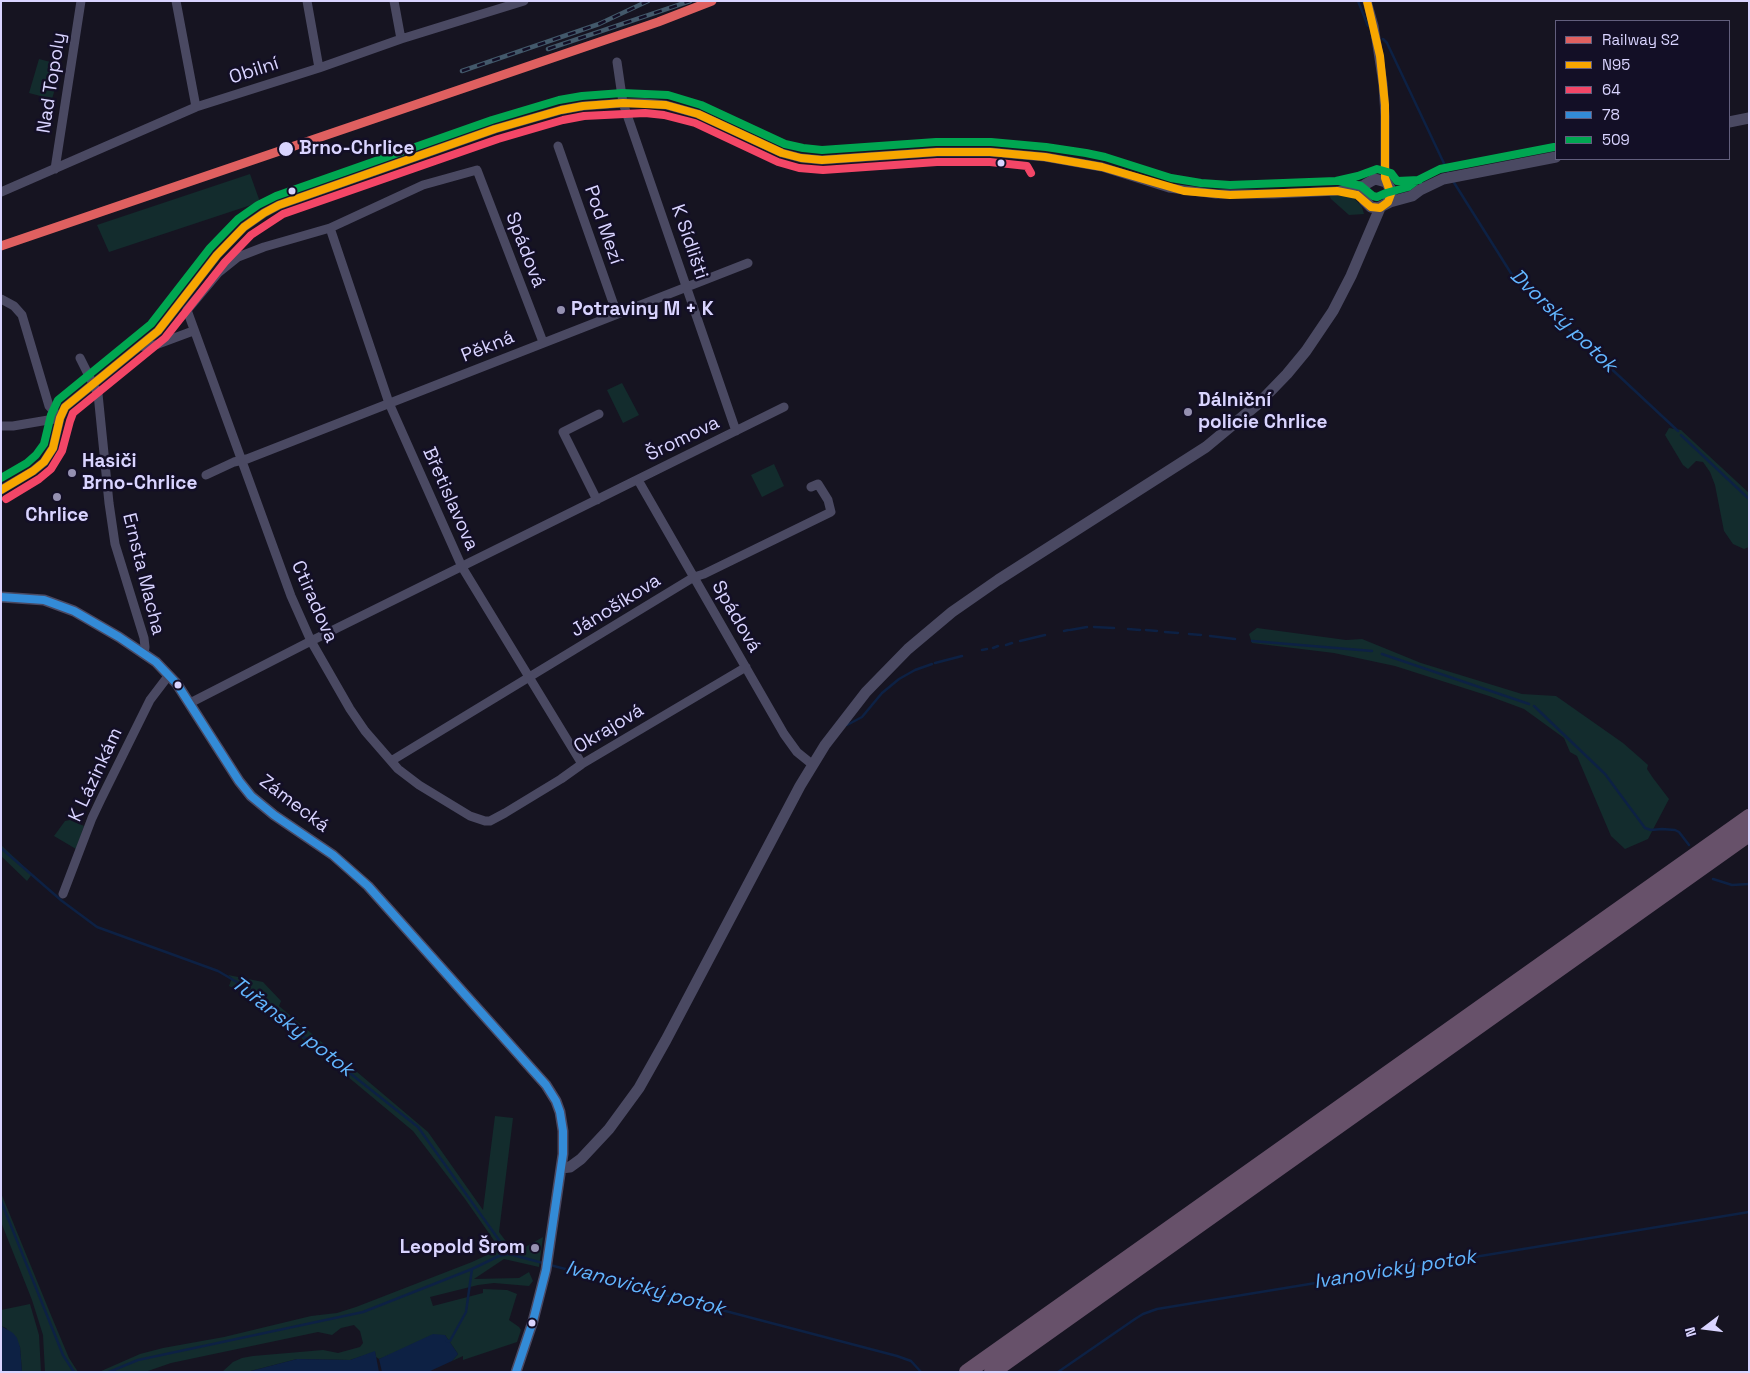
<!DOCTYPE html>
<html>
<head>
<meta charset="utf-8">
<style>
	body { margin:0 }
	#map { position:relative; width:1750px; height:1373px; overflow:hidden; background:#161421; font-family:"Space Grotesk",sans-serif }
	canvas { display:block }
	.frame { position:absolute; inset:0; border:2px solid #d9d4ff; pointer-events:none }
	.legend { position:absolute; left:1555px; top:20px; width:175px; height:140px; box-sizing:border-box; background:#130f26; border:1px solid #625e7d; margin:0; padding:6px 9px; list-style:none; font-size:15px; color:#d9d4ff }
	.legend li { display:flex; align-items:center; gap:10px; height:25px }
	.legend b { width:25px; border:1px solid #625e7d }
	.north { position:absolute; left:1680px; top:1303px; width:50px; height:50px; -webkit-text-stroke:4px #130f26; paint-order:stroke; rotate:255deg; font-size:14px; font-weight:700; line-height:20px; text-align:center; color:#d9d4ff }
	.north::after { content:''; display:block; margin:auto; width:18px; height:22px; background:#d9d4ff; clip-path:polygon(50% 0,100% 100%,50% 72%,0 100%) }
</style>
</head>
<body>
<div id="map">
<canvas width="1750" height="1373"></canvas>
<div class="frame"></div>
<ul class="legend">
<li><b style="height:6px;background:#df6060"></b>Railway S2</li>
<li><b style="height:6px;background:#f7a600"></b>N95</li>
<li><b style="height:6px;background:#f34667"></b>64</li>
<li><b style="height:6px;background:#338bd7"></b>78</li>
<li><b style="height:6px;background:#00a651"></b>509</li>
</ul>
<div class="north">N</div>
</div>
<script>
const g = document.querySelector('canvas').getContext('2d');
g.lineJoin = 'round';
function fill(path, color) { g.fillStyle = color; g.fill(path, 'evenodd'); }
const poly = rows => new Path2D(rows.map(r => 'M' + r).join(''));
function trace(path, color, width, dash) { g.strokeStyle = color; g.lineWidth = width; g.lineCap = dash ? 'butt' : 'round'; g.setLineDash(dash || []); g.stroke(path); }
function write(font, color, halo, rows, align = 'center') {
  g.font = font + ' "Space Grotesk",sans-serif'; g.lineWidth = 5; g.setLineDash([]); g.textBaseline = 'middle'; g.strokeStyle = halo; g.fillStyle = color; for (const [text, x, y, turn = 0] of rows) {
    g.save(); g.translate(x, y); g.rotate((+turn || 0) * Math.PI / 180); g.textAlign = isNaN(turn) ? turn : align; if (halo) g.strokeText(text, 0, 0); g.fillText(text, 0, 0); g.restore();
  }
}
fill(poly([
	[39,59,62,65,52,99,29,93],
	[250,174,260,202,109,252,97,225],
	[1329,195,1347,196,1355,199,1362,207,1364,214,1349,215,1331,199],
	[622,383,639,415,623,423,607,390],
	[1669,428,1681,430,1749,493,1749,547,1744,549,1733,544,1724,531,1715,485,1710,472,1703,462,1696,461,1688,469,1683,465,1665,435],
	[774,464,784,486,762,497,751,475],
	[1257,628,1346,640,1362,639,1421,663,1522,694,1556,696,1623,743,1639,757,1648,765,1647,769,1653,778,1669,799,1648,839,1625,849,1611,836,1577,756,1570,752,1564,738,1524,709,1489,696,1395,666,1334,653,1252,643,1249,634],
	[70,820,84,826,76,849,54,836,65,821],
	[1,845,32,874,27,881,1,856],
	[228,975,263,982,281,1001,279,1006,428,1132,483,1210,495,1116,513,1118,499,1232,511,1248,520,1250,543,1237,539,1267,504,1259,474,1279,519,1278,529,1272,533,1281,529,1286,494,1283,478,1285,430,1297,433,1306,483,1293,483,1289,507,1290,517,1294,509,1320,519,1327,521,1330,517,1342,463,1360,463,1356,452,1361,458,1354,445,1335,379,1359,376,1357,375,1352,350,1360,297,1359,247,1372,222,1372,233,1362,242,1358,253,1356,323,1350,338,1353,360,1347,363,1343,360,1331,354,1325,341,1328,332,1335,318,1332,171,1363,145,1372,99,1372,140,1354,163,1348,224,1337,311,1316,337,1313,356,1307,472,1262,500,1249,465,1199,413,1131,252,997,229,986,232,978],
	[1,1193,53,1320,69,1358,78,1372,45,1372,43,1335,32,1300,1,1222],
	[30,1304,39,1335,41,1372,22,1372,20,1347,6,1328,1,1326,1,1310]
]), '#132c2d');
fill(poly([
	[1,1326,13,1333,17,1338,20,1347,22,1372,1,1372],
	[433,1334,445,1335,458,1354,452,1361,428,1372,382,1372,379,1359],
	[375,1351,379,1372,247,1372,297,1359,350,1360]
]), '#0d2144');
trace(poly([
	[1358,1,1368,26],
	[1383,39,1387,43,1449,174],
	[1453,181,1514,278,1678,431],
	[1681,435,1749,499],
	[1094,627,1114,628],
	[1128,629,1140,630],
	[1070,630,1087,627],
	[1146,630,1157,631],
	[1064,631,1068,630],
	[1165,632,1178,633],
	[1189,634,1201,635],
	[1210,636,1235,639],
	[1020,641,1045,635],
	[1252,641,1372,651],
	[1006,645,1012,643],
	[993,648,998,646],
	[982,650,987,649],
	[1382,654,1529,704],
	[935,663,962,656],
	[1534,706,1605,774,1645,828,1651,830,1662,829,1675,830,1679,832,1689,845],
	[847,725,862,717,882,693,899,679,915,670,932,664],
	[1,848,62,901,97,927,218,971,247,988,265,1006,418,1127,509,1254],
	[1713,879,1732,885,1749,884],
	[1,1201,63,1355,74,1372],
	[550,1265,897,1356,911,1361,921,1372],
	[447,1341,450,1341,466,1312,472,1269],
	[109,1372,138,1360,363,1312,472,1269,499,1256,509,1254,543,1263],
	[1058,1372,1135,1319,1143,1314,1157,1309,1749,1212]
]), '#0d2144', 2.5);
trace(poly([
	[176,1,196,107],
	[307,1,319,68],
	[394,1,401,39],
	[1367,1,1374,26,1383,84,1385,116,1385,173,1388,185],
	[617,62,623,103,736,431],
	[558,146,617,314],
	[55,169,81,1],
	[1,192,196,107,319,68,401,39,524,1],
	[330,228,389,403,462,567,582,764],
	[1,299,14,306,22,315,49,406,60,418],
	[543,342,477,170,423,185,330,228,264,247,238,257,218,273,187,310,291,596,311,641,350,709,365,731,398,769,419,785,470,816,485,821,490,821,505,813,561,779,582,764,746,667],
	[140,346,150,347,193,331],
	[80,358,98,394,109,503,115,544,144,638,145,647,144,654],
	[1,426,13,426,60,418],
	[206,475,234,462,247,459,748,263],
	[638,480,784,734,797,752,813,765],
	[1,490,33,471,44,462,53,448,60,418,65,407,158,331,217,255,244,227,264,213,279,205,495,129,561,110,583,106,623,103,645,103,666,105,698,114,782,153,801,158,822,160,937,152,990,152,1045,157,1102,167,1169,188,1216,194,1274,194,1337,191,1366,184],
	[597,500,563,432,599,414],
	[190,703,311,641,784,407],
	[391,761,694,577,704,574,831,512,828,500,818,484,811,487],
	[63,894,92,818,101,799,150,700,169,675]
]), '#4a4962', 9);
trace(poly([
	[1729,122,1749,118],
	[1387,203,1391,194,1390,188,1386,182,1375,179,1366,184,1362,193,1364,200,1371,207,1378,208,1390,202,1412,196,1420,190,1443,179,1556,157],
	[1,597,44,600,74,611,119,637,156,662,177,684,239,781,251,796,274,815,333,855,368,886,546,1085,556,1101,560,1112,563,1131,563,1154,546,1270,533,1321,516,1372],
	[561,1168,570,1167,581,1159,609,1129,639,1088,666,1040,800,786,825,745,866,692,908,649,952,612,998,580,1206,447,1259,403,1287,374,1306,351,1333,311,1351,276,1380,208]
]), '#4a4962', 11);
trace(poly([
	[967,1372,1749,817],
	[992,1372,1749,834]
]), '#67516a', 16);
const rail = poly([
	[548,49,690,1],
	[462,71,599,24,648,1]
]);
trace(rail, '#43596b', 4.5);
trace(rail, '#130f26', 2.5, [8]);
trace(poly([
	[1,490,33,471,44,462,53,448,60,418,65,407,158,331,217,255,244,227,264,213,279,205,495,129,561,110,583,106,623,103,666,105,698,114,782,153,801,158,822,160,937,152,990,152,1045,157,1102,167,1184,191,1230,195,1337,191,1357,195,1371,207,1380,208,1388,202,1391,194,1385,178,1385,105,1380,56,1367,1]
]), '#f7a600', 8);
trace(poly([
	[6,499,39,479,51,469,62,451,70,421,73,413,165,338,225,262,251,235,283,214,498,139,563,120,584,116,645,113,664,115,695,123,778,162,799,168,823,170,937,162,990,162,1027,166,1031,173]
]), '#f34667', 8);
trace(poly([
	[1,597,44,600,74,611,119,637,156,662,177,684,239,781,251,796,274,815,333,855,368,886,546,1085,556,1101,560,1112,563,1131,563,1154,546,1270,533,1321,516,1372]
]), '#338bd7', 8);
trace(poly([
	[1339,181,1361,186,1373,196,1377,197,1386,193,1408,187,1416,181,1440,169,1554,147],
	[1,478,27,463,36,455,44,444,51,415,58,400,151,324,210,248,238,219,258,205,276,196,492,120,559,100,582,96,622,93,668,95,701,105,785,144,803,148,822,150,936,142,991,142,1046,147,1086,153,1105,157,1171,178,1201,183,1230,185,1336,181,1358,176,1377,169,1391,173,1397,181,1419,180]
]), '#00a651', 8);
trace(poly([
	[1,246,658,22,712,1]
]), '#df6060', 9);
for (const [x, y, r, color] of [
	[286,149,8,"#d9d4ff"],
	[1001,163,4.5,"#d9d4ff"],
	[292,191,4.5,"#d9d4ff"],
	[561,310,5,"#9591b1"],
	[1188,412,5,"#9591b1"],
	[72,473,5,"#9591b1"],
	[57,497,5,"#9591b1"],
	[178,685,4.5,"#d9d4ff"],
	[535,1248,5,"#9591b1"],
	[532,1323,4.5,"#d9d4ff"]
]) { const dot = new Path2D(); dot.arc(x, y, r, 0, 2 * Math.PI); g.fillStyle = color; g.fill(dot); trace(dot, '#130f26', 2); }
write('19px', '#d9d4ff', '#130f26', [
	["Obilní",254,71,-18],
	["Nad Topoly",52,83,-81],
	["Pod Mezí",603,225,71],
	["K Sídlišti",689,242,71],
	["Spádová",525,250,69],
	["Pěkná",488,347,-22],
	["Šromova",683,439,-26],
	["Břetislavova",450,499,66],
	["Ernsta Macha",143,574,76],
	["Ctiradova",314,602,66],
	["Jánošíkova",616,606,-32],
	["Spádová",736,617,60],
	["Okrajová",609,729,-31],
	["K Lázinkám",96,775,-65],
	["Zámecká",294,804,37]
]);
write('bold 19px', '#d9d4ff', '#130f26', [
	["Brno-Chrlice",299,149]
], 'left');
write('bold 19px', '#d9d4ff', '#130f26', [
	["Potraviny M + K",571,310],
	["Dálniční",1198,401],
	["policie Chrlice",1198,423],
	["Hasiči",82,462],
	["Brno-Chrlice",82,484],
	["Chrlice",57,516,"center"],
	["Leopold Šrom",525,1248,"right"]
], 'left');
write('italic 20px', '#62b6ff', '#130f26', [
	["Dvorský potok",1563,321,44],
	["Tuřanský potok",292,1027,38],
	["Ivanovický potok",1395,1270,-9],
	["Ivanovický potok",645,1289,15]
]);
</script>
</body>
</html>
